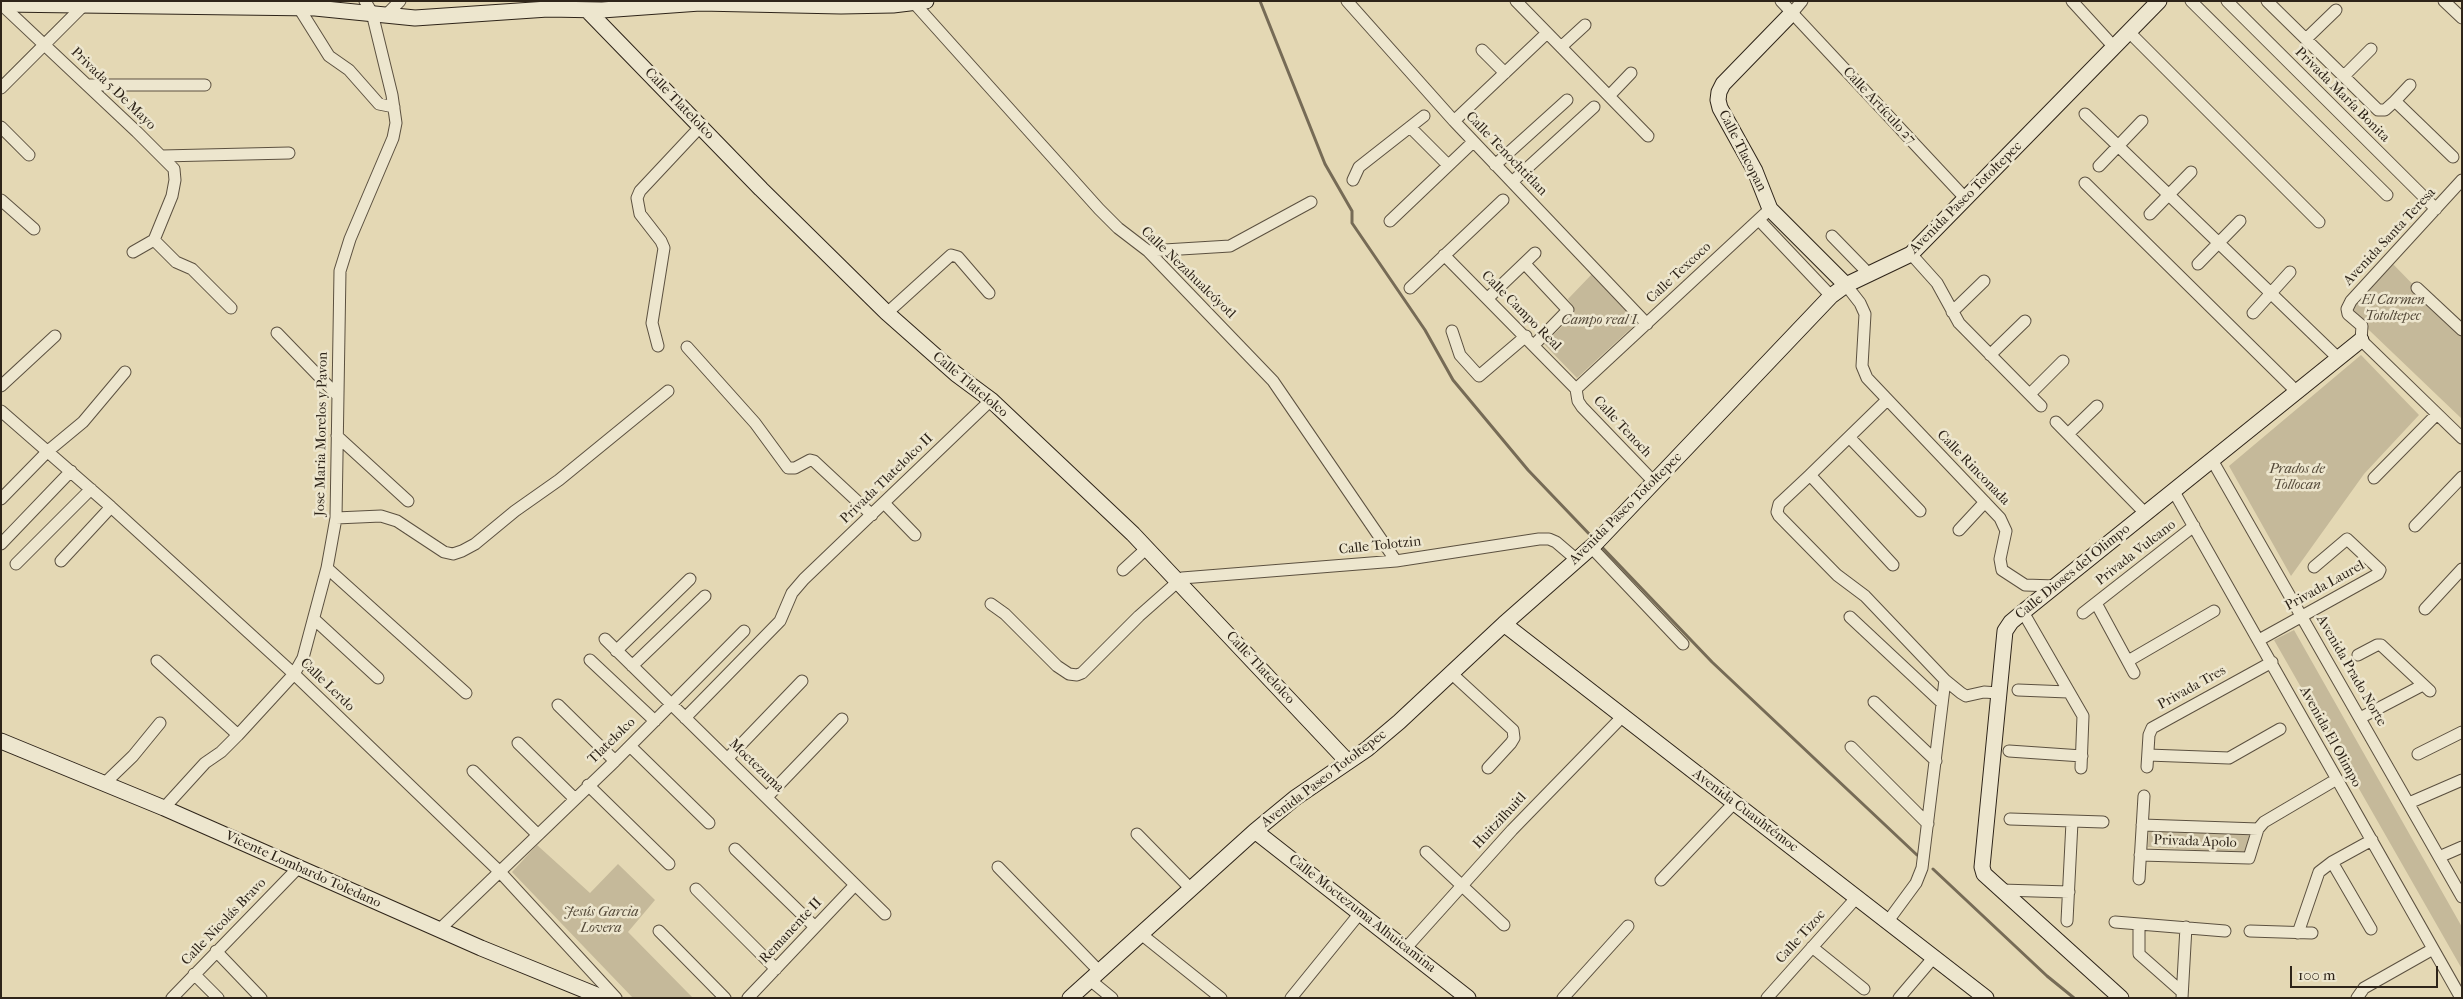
<!DOCTYPE html>
<html>
<head>
<meta charset="utf-8">
<style>
	body { margin:0 }
	#map { position:relative; width:2463px; height:999px; overflow:hidden; background:#e4d8b4; font-family:"IM FELL French Canon",serif }
	canvas { display:block }
	.frame { position:absolute; inset:0; border:2px solid #2e2419; pointer-events:none }
	.scale { position:absolute; left:2290px; top:966px; width:148px; height:22px; box-sizing:border-box; border:2px solid #2e2419; border-top:0; padding-left:6px; font-size:15px; line-height:18px; white-space:nowrap; color:#2e2419; -webkit-text-stroke:4px #ede6ce; paint-order:stroke }
</style>
</head>
<body>
<div id="map">
<canvas width="2463" height="999"></canvas>
<div class="frame"></div>
<div class="scale">100 m</div>
</div>
<script>
const g = document.querySelector('canvas').getContext('2d');
g.lineJoin = 'round';
function fill(path, color) { g.fillStyle = color; g.fill(path, 'evenodd'); }
const poly = rows => new Path2D(rows.map(r => 'M' + r).join(''));
function trace(path, color, width, dash) { g.strokeStyle = color; g.lineWidth = width; g.lineCap = dash ? 'butt' : 'round'; g.setLineDash(dash || []); g.stroke(path); }
function write(font, color, halo, rows, align = 'center') {
  g.font = font + ' "IM FELL French Canon",serif'; g.lineWidth = 5; g.setLineDash([]); g.textBaseline = 'middle'; g.strokeStyle = halo; g.fillStyle = color; for (const [text, x, y, turn = 0] of rows) {
    g.save(); g.translate(x, y); g.rotate((+turn || 0) * Math.PI / 180); g.textAlign = isNaN(turn) ? turn : align; if (halo) g.strokeText(text, 0, 0); g.fillText(text, 0, 0); g.restore();
  }
}
fill(poly([
	[2392,263,2462,335,2462,419,2347,309],
	[1592,274,1638,322,1577,378,1544,344,1573,316,1574,308,1568,299],
	[2361,355,2419,415,2364,474,2291,576,2229,466],
	[2294,630,2462,927,2462,969,2274,640],
	[2149,831,2252,834,2246,853,2148,847],
	[537,845,590,893,618,864,655,900,628,932,693,998,633,998,512,872]
]), '#c5b99a');
trace(poly([
	[1260,1,1325,164,1352,211,1352,223,1425,330,1453,380,1528,470,1593,538],
	[1599,544,1712,662,1917,855],
	[1933,869,2047,976,2074,998]
]), '#766b56', 3);
const street = poly([
	[1347,1,1454,121,1647,324],
	[1516,1,1648,136],
	[1781,1,1966,199],
	[2072,1,2114,47],
	[2191,1,2387,195],
	[2227,1,2436,209],
	[2267,1,2378,110,2385,110,2395,101,2453,157],
	[2444,1,2462,18],
	[915,4,1099,209,1118,228,1148,251,1273,381,1396,561],
	[2,5,137,132,174,169,175,180,172,196,154,240,133,252],
	[299,8,329,56,349,70,379,104,394,107],
	[1792,13,1802,1],
	[386,15,400,1],
	[2129,32,2319,222],
	[2306,39,2336,10],
	[1561,47,1585,25],
	[1482,50,1505,73],
	[2344,76,2371,49],
	[88,85,205,85],
	[1,88,86,3],
	[1609,96,1631,73],
	[2395,101,2410,85],
	[2085,114,2338,358],
	[1454,121,1547,33],
	[1,127,29,155],
	[1410,127,1448,165],
	[162,156,289,153],
	[1495,165,1567,100],
	[2099,166,2142,121],
	[1353,180,1359,167,1424,116],
	[2462,180,2351,301,2347,309,2348,314,2362,326,2361,340,2462,438],
	[1512,182,1594,107],
	[2085,183,2296,391],
	[1,200,34,229],
	[2150,214,2191,172],
	[1759,220,1831,296],
	[1390,221,1473,142],
	[1832,236,1870,275],
	[154,240,176,262,192,269,231,308],
	[1148,251,1230,246,1311,202],
	[1911,254,1937,283,1959,323,2041,406],
	[1444,255,1576,389],
	[1525,264,1568,310,1534,345],
	[2198,264,2240,221],
	[1846,285,1860,303,1865,314,1862,366,1867,378,2000,518,2006,531,2000,559,2002,570,2025,585,2055,586],
	[1410,288,1503,200],
	[2417,288,2462,330],
	[1488,298,1535,253],
	[1952,312,1984,281],
	[887,313,951,255,958,257,989,293],
	[2253,313,2290,272],
	[1452,331,1460,355,1479,376,1526,336],
	[277,333,337,395],
	[658,346,652,323,664,248,661,241,640,214,637,198,640,191,700,127],
	[687,347,755,423,788,468,795,468,810,460,814,461,872,515],
	[1990,355,2025,321],
	[1,386,55,336],
	[1576,389,1770,209],
	[1576,389,1578,401,1582,407,1654,482],
	[2030,394,2063,361],
	[1886,401,1810,475,1893,565],
	[1,411,111,507,294,674,500,872,616,998],
	[2056,422,2145,513],
	[2068,434,2097,406],
	[337,436,408,501],
	[1849,437,1920,511],
	[2212,460,2462,897],
	[1810,475,1779,504,1777,512,1779,516,1837,575,1865,596,1945,680,1961,693,1966,696,1984,692,1998,693],
	[2374,478,2437,414],
	[2173,490,2461,998],
	[1,499,48,451,83,422,125,372],
	[884,503,915,535],
	[336,518,381,516,397,521,444,552,453,554,462,551,475,544,515,511,559,480,668,391],
	[2415,526,2462,477],
	[1959,530,1985,502],
	[1,544,71,471],
	[1591,547,1683,644],
	[61,561,111,507],
	[16,564,91,489],
	[327,568,466,693],
	[1123,570,1147,548],
	[2096,603,2134,673],
	[991,604,1005,614,1057,666,1069,674,1077,675,1082,673,1139,616,1182,578,1396,561,1539,539,1549,539,1556,542,1577,560],
	[2425,609,2462,569],
	[2023,612,2083,716,2081,768],
	[2083,613,2194,526],
	[1850,617,1942,703],
	[314,619,378,678],
	[605,639,885,914],
	[2259,640,2378,574,2380,570,2347,539,2314,567],
	[616,651,690,579],
	[2358,655,2377,645,2381,645,2430,691],
	[590,660,655,721],
	[157,661,238,735],
	[2128,661,2214,611],
	[632,666,705,596],
	[1451,673,1513,730,1514,738,1511,743,1488,768],
	[2018,690,2068,692],
	[1874,702,1936,761],
	[558,705,615,761],
	[685,718,780,621,792,593,804,579,991,400],
	[2360,718,2423,685],
	[518,743,574,798],
	[630,746,709,823],
	[1851,747,1928,824],
	[2009,751,2082,756],
	[2418,754,2462,732],
	[2148,755,2229,758,2280,729],
	[727,759,802,681],
	[2147,767,2149,735,2152,728,2272,662],
	[473,771,538,835],
	[105,783,133,756,160,723],
	[588,785,669,864],
	[767,797,842,719],
	[2409,803,2462,780],
	[164,808,205,763,221,752,238,735,294,674,303,658,327,568,336,518,340,271,350,239,393,138,396,123,392,95,372,13,365,1],
	[2010,819,2103,822],
	[2142,825,2258,829],
	[1137,834,1191,889],
	[735,849,815,927],
	[1426,852,1504,925],
	[2140,855,2249,858,2258,829,2264,822,2337,779],
	[2439,857,2462,847],
	[2332,862,2371,929],
	[998,867,1100,972],
	[2139,879,2144,796],
	[1661,880,1734,803],
	[696,889,776,969],
	[2001,890,2069,892],
	[1888,921,1916,883,1922,868,1945,680],
	[2067,921,2072,822],
	[2115,922,2225,931],
	[2139,924,2139,954,2182,992],
	[439,930,615,761,744,631],
	[659,931,725,998],
	[2250,931,2312,933],
	[2298,933,2319,872,2332,862,2372,840],
	[1141,934,1221,998],
	[1812,947,1864,989],
	[1405,949,1512,830,1622,717],
	[216,951,261,998],
	[194,974,218,998],
	[1090,980,1112,998],
	[172,998,298,868],
	[748,998,855,885],
	[1291,998,1360,913],
	[1563,998,1628,926],
	[1767,998,1857,897],
	[1899,998,1934,957],
	[2182,998,2186,927],
	[2357,998,2364,988,2433,949]
]);
const secondary = poly([
	[1,4,315,8,415,18,548,9,602,10,700,3,841,6,893,5,926,1],
	[588,11,761,189,887,313,956,374,991,400,1133,534,1348,762],
	[1792,13,1723,84,1719,92,1718,100,1720,108,1755,171,1770,209,1846,285],
	[1504,624,1986,998],
	[1,741,164,808,481,948,604,998],
	[1255,831,1468,998],
	[1070,998,1255,831,1295,798,1367,749,1399,722,1504,624,1596,543,1831,296,1846,285,1911,254,2159,1],
	[2121,998,1984,874,1982,867,2005,631,2011,622,2023,612,2361,340]
]);
trace(street, '#5c5140', 13);
trace(secondary, '#2e2419', 17);
trace(street, '#ede6ce', 11);
trace(secondary, '#ede6ce', 15);
write('14px', '#2e2419', '#ede6ce', [
	["Privada 5 De Mayo",113,89,44],
	["Privada María Bonita",2342,95,45],
	["Calle Tlatelolco",679,104,46],
	["Calle Artículo 27",1879,106,47],
	["Calle Tlacopan",1742,151,63],
	["Calle Tenochtitlan",1506,154,46],
	["Avenida Paseo Totoltepec",1966,198,-45],
	["Avenida Santa Teresa",2390,237,-47],
	["Calle Nezahualcóyotl",1188,273,44],
	["Calle Texcoco",1679,273,-43],
	["Calle Campo Real",1521,311,45],
	["Calle Tlatelolco",970,385,40],
	["Calle Tenoch",1622,427,47],
	["Jose Maria Morelos y Pavon",322,434,-89],
	["Calle Rinconada",1973,468,46],
	["Privada Tlatelolco II",887,479,-44],
	["Avenida Paseo Totoltepec",1626,509,-45],
	["Calle Tolotzin",1380,546,-6],
	["Privada Vulcano",2136,553,-38],
	["Calle Dioses del Olimpo",2073,572,-39],
	["Privada Laurel",2325,586,-29],
	["Calle Tlatelolco",1260,668,47],
	["Avenida Prado Norte",2351,671,60],
	["Calle Lerdo",327,685,44],
	["Privada Tres",2192,688,-29],
	["Avenida El Olimpo",2330,737,61],
	["Tlatelolco",612,741,-44],
	["Moctezuma",756,766,44],
	["Avenida Paseo Totoltepec",1324,779,-37],
	["Avenida Cuauhtémoc",1745,811,37],
	["Huitzilhuitl",1500,821,-47],
	["Privada Apolo",2195,842,2],
	["Vicente Lombardo Toledano",303,870,24],
	["Calle Moctezuma Alhuicamina",1362,914,38],
	["Calle Nicolás Bravo",224,922,-46],
	["Remanente II",791,931,-47],
	["Calle Tizoc",1801,937,-48]
]);
write('italic 14px', '#544939', '#ede6ce', [
	["El Carmen",2393,301],
	["Totoltepec",2393,317],
	["Campo real I",1599,321],
	["Prados de",2297,470],
	["Tollocan",2297,486],
	["Jesús Garcia",601,913],
	["Lovera",601,929]
]);
</script>
</body>
</html>
